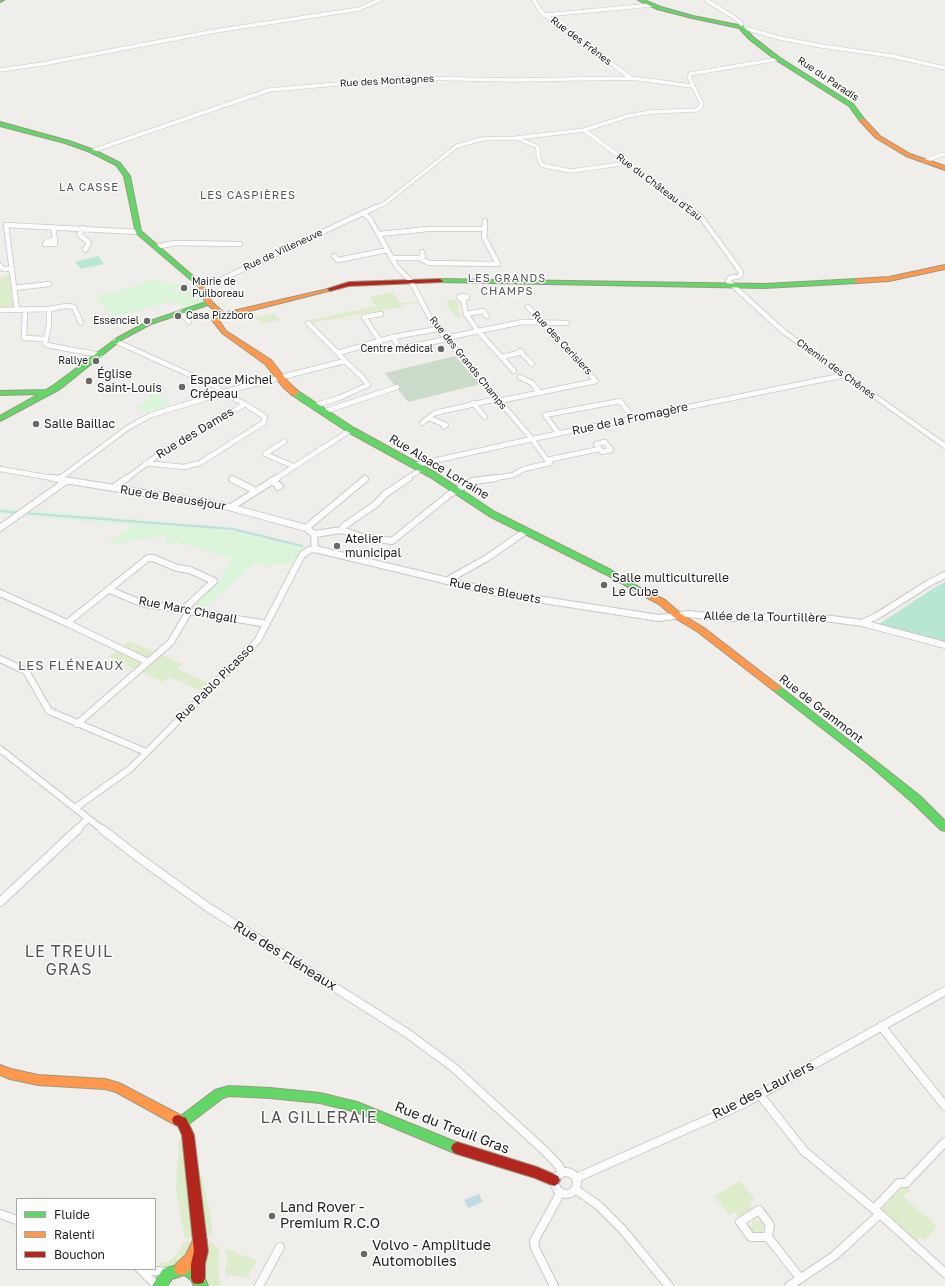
<!DOCTYPE html>
<html>
<head>
<meta charset="utf-8">
<style>
	body { margin:0 }
	#map { position:relative; width:945px; height:1286px; overflow:hidden; background:#f0eeeb; font-family:"Golos Text",sans-serif }
	canvas { display:block }
	.legend { position:absolute; left:16px; top:1198px; width:140px; height:72px; box-sizing:border-box; background:#fff; border:1px solid #a7a7a7; margin:0; padding:5px 7px; list-style:none; font-size:12px; color:#222 }
	.legend li { display:flex; align-items:center; gap:8px; height:20px }
	.legend b { width:20px; border:1px solid #a7a7a7 }
</style>
</head>
<body>
<div id="map">
<canvas width="945" height="1286"></canvas>
<ul class="legend">
<li><b style="height:5px;background:#63d668"></b>Fluide</li>
<li><b style="height:5px;background:#ff974d"></b>Ralenti</li>
<li><b style="height:5px;background:#b3261e"></b>Bouchon</li>
</ul>
</div>
<script>
const g = document.querySelector('canvas').getContext('2d');
g.lineJoin = 'round';
function fill(path, color) { g.fillStyle = color; g.fill(path, 'evenodd'); }
const poly = rows => new Path2D(rows.map(r => 'M' + r).join(''));
function trace(path, color, width, dash) { g.strokeStyle = color; g.lineWidth = width; g.lineCap = dash ? 'butt' : 'round'; g.setLineDash(dash || []); g.stroke(path); }
function write(font, color, halo, rows, align = 'center') {
  g.font = font + ' "Golos Text",sans-serif'; g.lineWidth = 3; g.setLineDash([]); g.textBaseline = 'middle'; g.strokeStyle = halo; g.fillStyle = color; for (const [text, x, y, turn = 0] of rows) {
    g.save(); g.translate(x, y); g.rotate((+turn || 0) * Math.PI / 180); g.textAlign = isNaN(turn) ? turn : align; if (halo) g.strokeText(text, 0, 0); g.fillText(text, 0, 0); g.restore();
  }
}
fill(poly([
	[9,275,13,306,11,308,0,309,0,278],
	[392,292,400,303,419,301,419,303,401,305,402,307,310,323,311,320,376,306,370,297],
	[448,300,459,301,458,309,462,317,457,318,447,306],
	[274,313,280,320,263,324,254,318],
	[129,641,183,664,177,669,209,683,201,691,169,677,163,682,109,657],
	[183,1139,194,1237,185,1238,177,1195,176,1184,179,1141],
	[196,1176,202,1176,211,1218,213,1236,205,1236],
	[740,1181,755,1199,749,1202,753,1208,739,1217,735,1212,729,1215,714,1196],
	[903,1187,911,1189,903,1197,937,1226,925,1240,921,1237,916,1241,884,1213,882,1209],
	[753,1220,762,1221,764,1223,763,1232,752,1232,750,1230,752,1221],
	[195,1241,187,1260,167,1269,156,1267,162,1262,168,1262,173,1258,181,1248,183,1242],
	[206,1242,213,1243,218,1248,220,1255,218,1263,219,1277,221,1282,219,1286,211,1286,206,1283,203,1275],
	[224,1248,257,1261,247,1278,232,1275,226,1276,225,1271,227,1255]
]), '#ddeccb');
fill(poly([
	[455,356,481,384,408,402,385,373]
]), '#cadbca');
fill(poly([
	[156,280,159,280,167,285,179,283,182,286,170,289,176,292,192,288,193,290,197,289,201,291,205,301,184,309,174,301,117,316,113,316,95,297],
	[150,389,153,391,172,404,147,412,136,406,148,400,150,391,148,390],
	[0,508,231,527,306,545,295,564,265,566,255,563,202,610,191,605,222,579,220,578,232,558,174,541,167,546,166,535,106,545,133,525,0,514]
]), '#daf5da');
fill(poly([
	[98,256,104,264,81,269,75,262],
	[945,582,945,642,879,624,937,586]
]), '#b7e6d2');
fill(poly([
	[479,1194,483,1202,468,1208,464,1200]
]), '#bfdbe3');
trace(poly([
	[0,511,19,513],
	[23,513,233,529,302,546]
]), '#bfdbe3', 2);
const streetFar3 = poly([
	[534,0,541,12,631,78],
	[706,0,735,18,741,23,741,27,780,38,821,46,892,56,945,68],
	[546,15,651,5],
	[0,70,42,64,215,31,359,9,380,0],
	[584,130,689,208],
	[517,138,536,146,538,148,538,155,541,164,545,166,571,171,628,163],
	[92,151,269,90,406,78,514,80,631,78,692,86],
	[925,161,945,154],
	[374,208,384,204,457,146,482,139,516,138,584,130,628,116,651,112,696,110,699,109,702,104,689,77,690,74,778,59]
]);
const streetFar2 = poly([
	[688,207,701,217,741,272,740,276,730,278,728,281,784,332,945,446],
	[363,213,370,219,397,267,411,281,430,318,438,329,532,439,547,460,599,449],
	[53,227,55,240],
	[83,228,79,234,89,243,85,250],
	[379,234,428,229,485,229],
	[55,240,55,244,45,244,47,241,55,240],
	[156,247,175,243,240,244],
	[334,256,338,260,388,250],
	[391,258,419,258,429,263,498,264,484,237,485,221],
	[419,258,423,256,422,252],
	[0,266,3,269,12,269],
	[15,288,49,284],
	[203,288,376,207],
	[464,296,467,297,463,300,459,297,464,296],
	[463,300,466,314,478,331,514,371],
	[49,309,66,306,74,307,81,323],
	[0,310,49,309,49,325,45,343,47,345,100,355],
	[17,310,6,225,138,232],
	[25,310,24,338,46,339],
	[181,312,189,322],
	[466,314,483,311,487,316],
	[308,323,338,353],
	[393,337,399,347,403,348,447,339],
	[445,338,522,322,567,323],
	[115,341,217,387,223,393,245,404,265,417,263,423,200,463,184,467,145,463],
	[380,341,364,317,381,314],
	[520,351,532,364],
	[502,357,522,352],
	[520,377,532,383,540,393],
	[223,392,345,361,338,353,393,337,438,329],
	[499,401,596,381,528,307],
	[473,403,485,417],
	[313,406,339,398,368,385,363,378,345,361],
	[323,412,397,387],
	[429,418,446,425,444,427],
	[422,423,435,413,497,399],
	[559,434,545,415,620,401,634,419],
	[285,441,265,454,293,466],
	[605,442,611,450,602,452,596,444,605,442],
	[415,465,532,439,845,375],
	[0,469,58,479],
	[59,479,129,427,151,415,223,393],
	[126,479,166,449,188,439,245,404],
	[275,479,351,430],
	[407,479,421,469],
	[489,479,513,475,524,469,550,463,547,460]
]);
const streetFar1 = poly([
	[52,478,225,506,306,528,314,534,342,530],
	[409,478,384,495,376,504,344,526,342,530,362,537,392,541,450,494,473,481,496,478],
	[58,479,60,478],
	[232,479,256,491],
	[271,481,280,486,278,487],
	[113,488,127,478],
	[231,507,277,478],
	[0,528,66,481],
	[306,528,365,479],
	[314,534,315,549],
	[315,549,498,593,659,618,689,614,727,618,802,617,832,619,862,623,945,645],
	[446,581,487,558,526,531],
	[110,590,141,603,267,624],
	[0,593,67,623,148,558,153,558,177,568,190,570,214,581,183,610],
	[67,623,148,662],
	[862,623,877,616,929,583,945,575],
	[0,659,26,671,49,711,146,752],
	[77,724,171,642,189,611],
	[0,749,103,830],
	[75,808,130,769,258,640,302,555,309,550,315,549],
	[76,830,88,819]
]);
const street = poly([
	[102,829,138,857,209,908,407,1033,453,1067,546,1152,559,1166,562,1172],
	[0,902,78,829],
	[881,1026,945,1106],
	[760,1095,804,1151,880,1214],
	'555 1183a11 11 0 1 1 22 0a11 11 0 1 1-22 0Z',
	[576,1178,743,1104,945,991],
	[575,1189,598,1205,622,1229,669,1286],
	[874,1209,899,1183,906,1183,945,1142],
	[759,1210,770,1225,768,1237,751,1237,740,1222,759,1210],
	[0,1214,17,1220],
	[768,1237,800,1278],
	[140,1269,157,1286],
	[147,1269,153,1271,170,1272],
	[259,1286,280,1247],
	[554,1286,535,1248,534,1241,561,1192],
	[789,1286,834,1256,880,1214,945,1273]
]);
const fast = poly([
	[0,0,4,0,0,2,0,0],
	[638,0,644,0,661,7,693,16,743,26,753,37,780,58,853,104,865,120,860,121,849,106,776,60,749,39,739,28,692,18,657,9,638,0],
	[0,122,69,141,94,150,120,163,130,176,141,231,201,283,201,285,197,285,136,233,124,176,116,165,90,152,65,143,0,126,0,122],
	[440,279,764,284,857,279,860,281,857,283,764,288,438,282,437,281,440,279],
	[209,301,212,303,211,304,151,324,121,340,60,389,0,421,0,416,39,394,0,395,0,391,46,390,54,385,117,338,147,322,209,301],
	[292,391,298,391,354,428,436,473,495,512,611,570,649,593,645,596,642,595,605,574,489,516,430,477,348,432,292,395,292,391],
	[776,685,779,686,873,759,920,796,945,821,945,831,941,830,912,802,867,763,773,690,771,688,776,685],
	[229,1086,270,1088,320,1093,357,1102,461,1144,463,1148,461,1152,457,1154,356,1112,320,1103,270,1098,229,1096,223,1098,186,1126,182,1127,178,1126,176,1122,178,1118,215,1090,229,1086],
	[184,1263,196,1266,201,1270,208,1286,194,1286,191,1280,184,1275,172,1279,167,1286,152,1286,163,1269,184,1263]
]);
const slow = poly([
	[860,119,864,119,880,136,910,154,945,166,945,170,906,156,876,138,860,121,860,119],
	[945,265,945,269,889,281,857,283,854,281,857,279,889,277,945,265],
	[199,282,206,288,206,293,212,302,224,313,332,288,332,290,218,319,226,331,271,360,289,383,298,391,298,395,292,395,283,387,265,364,222,333,212,320,213,317,218,314,207,304,200,293,200,288,196,284,199,282],
	[645,590,665,600,681,614,704,628,779,686,781,688,779,690,773,690,698,632,675,618,659,604,642,595,641,593,645,590],
	[0,1065,11,1069,38,1075,105,1079,119,1083,182,1116,184,1120,182,1124,178,1125,174,1124,116,1092,105,1089,38,1085,10,1079,0,1075,0,1065],
	[200,1234,205,1236,207,1240,196,1263,186,1274,181,1275,176,1274,174,1269,176,1264,186,1255,195,1236,200,1234]
]);
const jam = poly([
	[440,279,443,281,442,282,349,286,330,291,327,289,349,282,440,279],
	[178,1115,186,1118,194,1135,208,1251,205,1264,205,1278,203,1283,198,1284,193,1283,191,1278,191,1264,194,1251,182,1135,178,1126,174,1124,172,1120,174,1116,178,1115],
	[457,1142,537,1167,558,1176,560,1180,558,1184,554,1186,535,1178,457,1154,453,1152,451,1148,453,1144,457,1142]
]);
trace(streetFar3, '#c9c8c7', 4.5);
trace(streetFar2, '#c9c8c7', 6);
trace(streetFar1, '#c9c8c7', 8);
trace(street, '#c9c8c7', 10);
trace(fast, '#999a82', 2);
trace(slow, '#999a82', 2);
trace(jam, '#999a82', 2);
trace(streetFar3, '#fdfcfc', 3.5);
trace(streetFar2, '#fdfcfc', 4.5);
trace(streetFar1, '#fdfcfc', 6);
trace(street, '#fdfcfc', 8);
fill(fast, '#63d668');
fill(slow, '#ff974d');
fill(jam, '#b3261e');
for (const [x, y, r, color] of [
	[184,288,4,"#6a6968"],
	[178,316,4,"#6a6968"],
	[147,321,4,"#6a6968"],
	[441,349,4,"#6a6968"],
	[96,361,4,"#6a6968"],
	[89,381,4,"#6a6968"],
	[182,387,4,"#6a6968"],
	[36,424,4,"#6a6968"],
	[337,546,4,"#6a6968"],
	[604,585,4,"#6a6968"],
	[272,1216,4,"#6a6968"],
	[364,1254,4,"#6a6968"]
]) { const dot = new Path2D(); dot.arc(x, y, r, 0, 2 * Math.PI); g.fillStyle = color; g.fill(dot); trace(dot, '#fff', 1.5); }
write('10px', '#222', '#fff', [
	["Rue des Frênes",581,41,37],
	["Rue du Paradis",828,79,34],
	["Rue des Montagnes",387,81,-3],
	["Rue du Château d'Eau",659,187,37],
	["Rue de Villeneuve",283,250,-25],
	["Rue des Cerisiers",562,343,47],
	["Rue des Grands Champs",468,363,51],
	["Chemin des Chênes",836,369,36]
]);
write('10px', '#222', '#fff', [
	["Mairie de",192,282,"left"],
	["Puilboreau",192,294,"left"],
	["Casa Pizzboro",186,316,"left"],
	["Essenciel",139,321],
	["Centre médical",433,349],
	["Rallye",88,361]
], 'right');
g.letterSpacing = '1px';
write('11px', '#555', '#fff', [
	["LA CASSE",89,188],
	["LES CASPIÈRES",248,196],
	["LES GRANDS",507,279],
	["CHAMPS",507,292]
]);
g.letterSpacing = '0px';
write('12px', '#222', '#fff', [
	["Église",97,374],
	["Saint-Louis",97,388],
	["Espace Michel",190,380],
	["Crépeau",190,394],
	["Salle Baillac",44,424],
	["Atelier",345,539],
	["municipal",345,553],
	["Salle multiculturelle",612,578],
	["Le Cube",612,592]
], 'left');
write('12px', '#222', '#fff', [
	["Rue de la Fromagère",630,419,-12],
	["Rue des Dames",195,433,-31],
	["Rue Alsace Lorraine",439,467,31],
	["Rue de Beauséjour",173,498,9],
	["Rue des Bleuets",495,591,11],
	["Rue Marc Chagall",188,610,11],
	["Allée de la Tourtillère",765,617,1],
	["Rue Pablo Picasso",215,683,-45],
	["Rue de Grammont",821,709,38]
]);
g.letterSpacing = '1px';
write('13px', '#555', '#fff', [
	["LES FLÉNEAUX",71,666]
]);
g.letterSpacing = '0px';
write('14px', '#222', '#fff', [
	["Rue des Fléneaux",285,956,32],
	["Rue des Lauriers",763,1090,-27],
	["Rue du Treuil Gras",452,1128,21]
]);
write('14px', '#222', '#fff', [
	["Land Rover -",280,1208],
	["Premium R.C.O",280,1224],
	["Volvo - Amplitude",372,1246],
	["Automobiles",372,1262]
], 'left');
g.letterSpacing = '1px';
write('16px', '#555', '#fff', [
	["LE TREUIL",69,952],
	["GRAS",69,970],
	["LA GILLERAIE",319,1118]
]);
g.letterSpacing = '0px';
</script>
</body>
</html>
